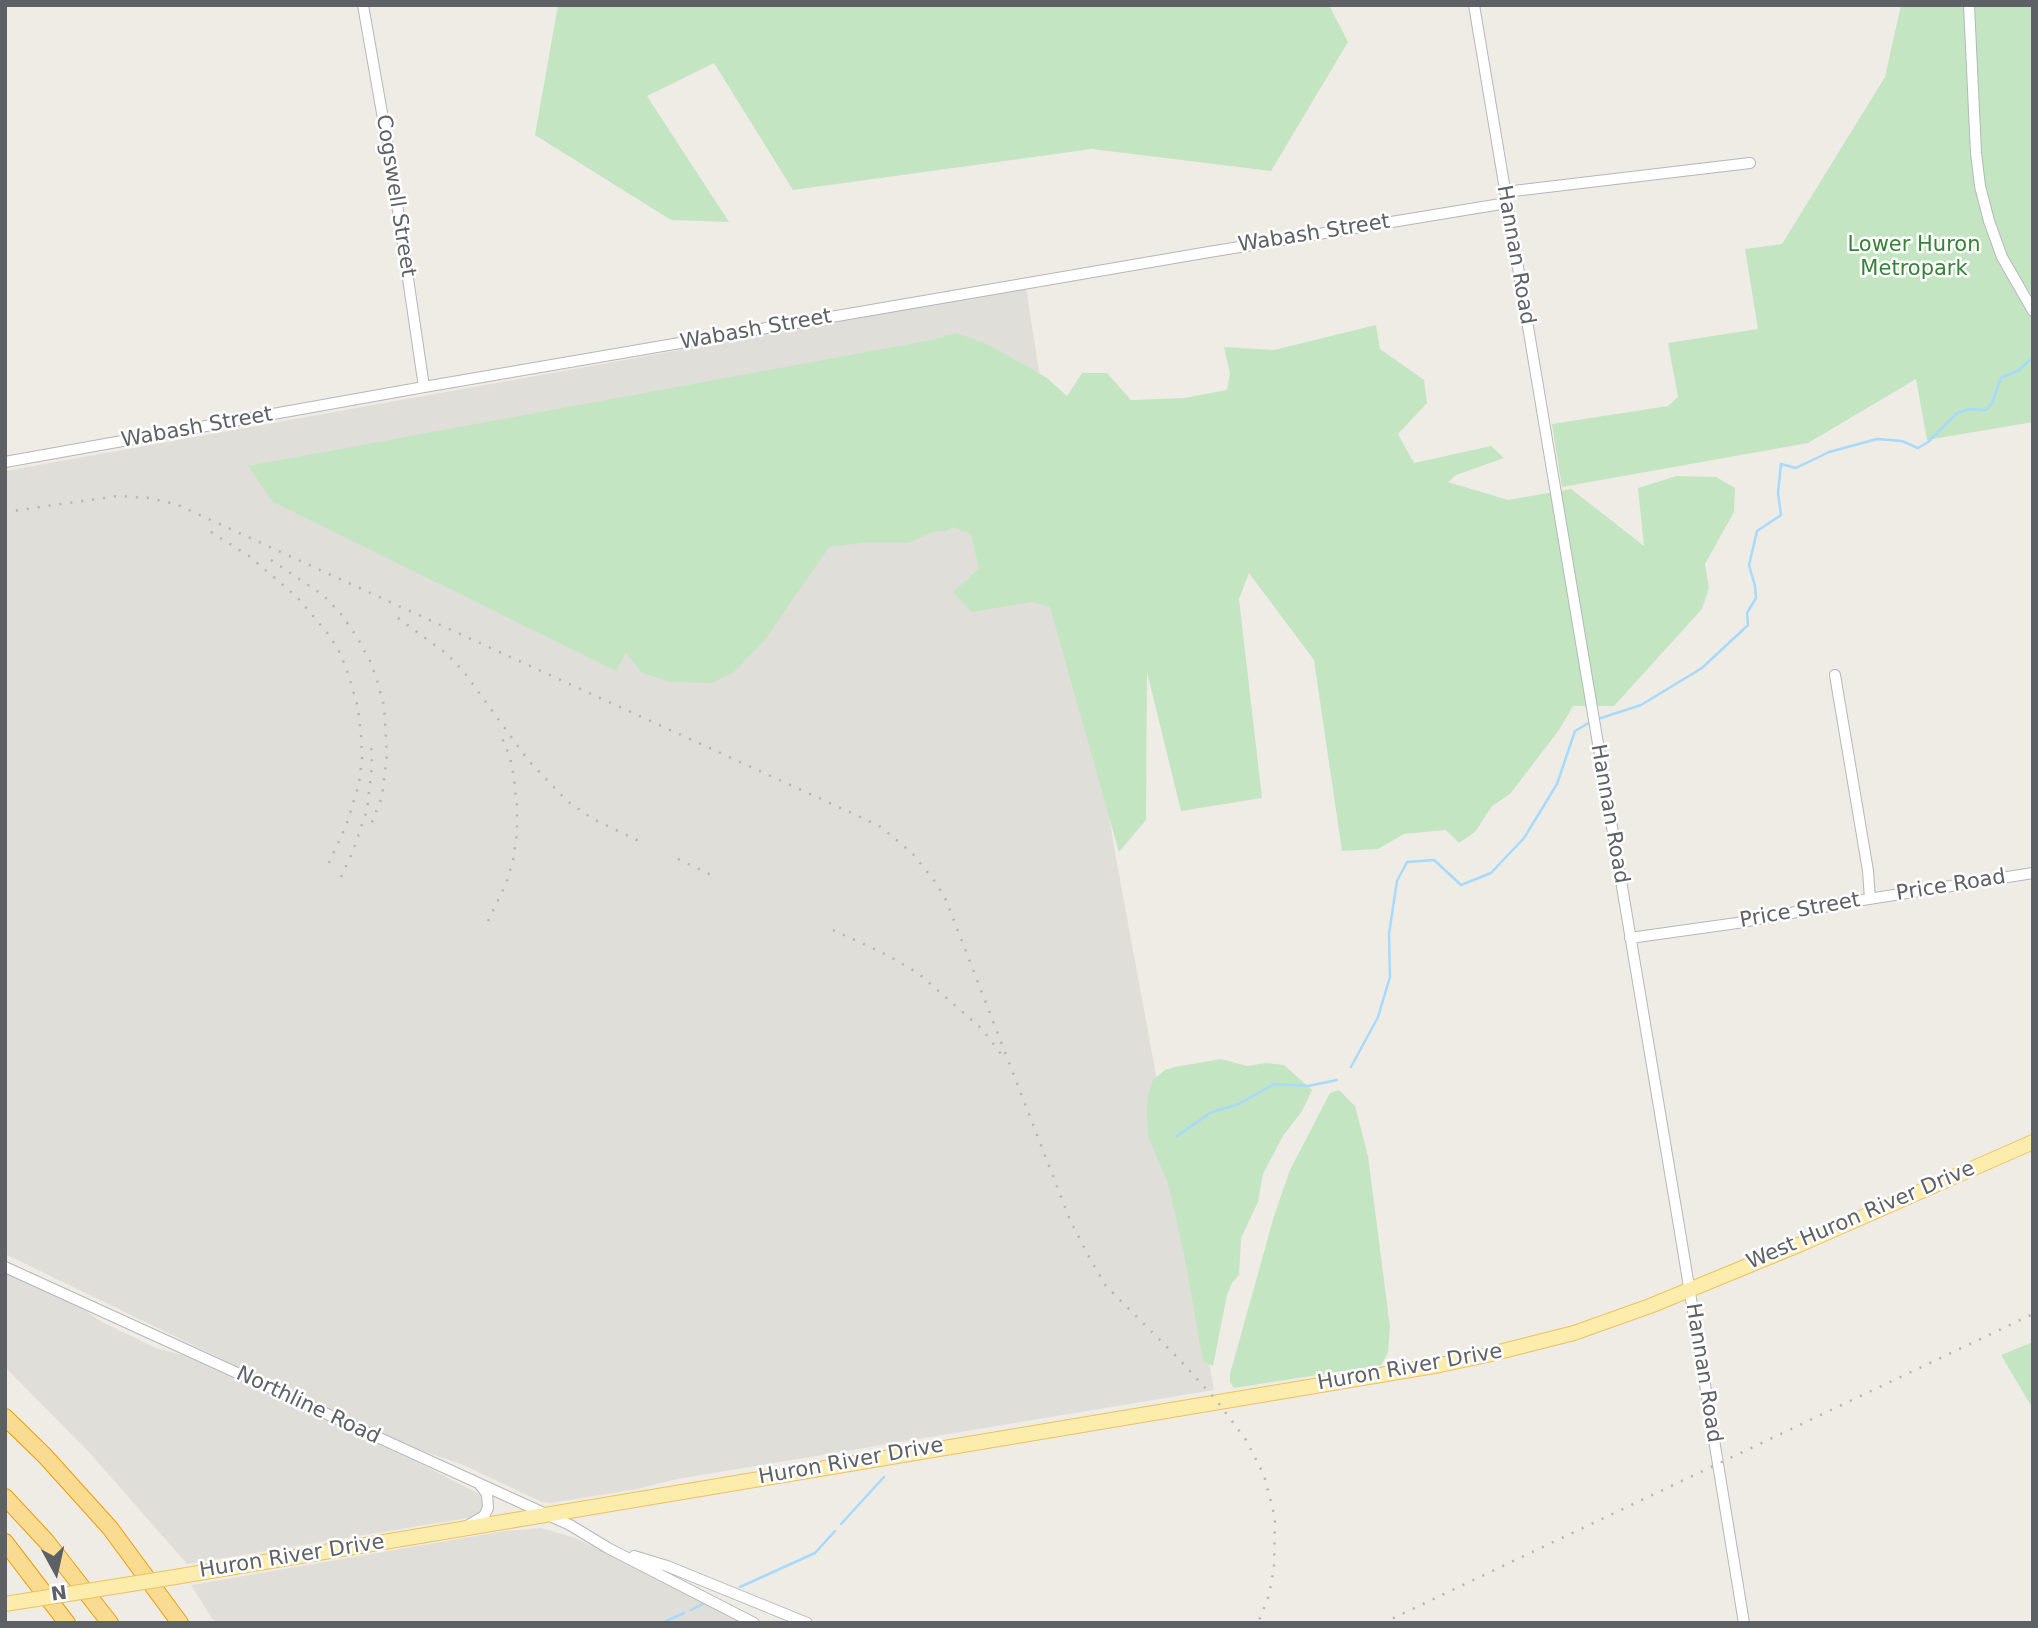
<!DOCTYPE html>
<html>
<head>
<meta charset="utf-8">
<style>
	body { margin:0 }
	#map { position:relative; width:2038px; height:1628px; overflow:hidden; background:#efece5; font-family:"DejaVu Sans",sans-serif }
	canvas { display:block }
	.frame { position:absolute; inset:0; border:7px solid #5d6065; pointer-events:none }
	.north { position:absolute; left:21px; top:1537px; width:70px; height:70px; -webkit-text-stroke:5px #fff; paint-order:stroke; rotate:172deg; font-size:19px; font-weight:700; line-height:28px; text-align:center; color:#5d6065 }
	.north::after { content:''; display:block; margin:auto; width:24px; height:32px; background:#5d6065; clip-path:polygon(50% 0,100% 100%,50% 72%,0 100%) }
</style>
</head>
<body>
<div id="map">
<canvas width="2038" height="1628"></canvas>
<div class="frame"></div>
<div class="north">N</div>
</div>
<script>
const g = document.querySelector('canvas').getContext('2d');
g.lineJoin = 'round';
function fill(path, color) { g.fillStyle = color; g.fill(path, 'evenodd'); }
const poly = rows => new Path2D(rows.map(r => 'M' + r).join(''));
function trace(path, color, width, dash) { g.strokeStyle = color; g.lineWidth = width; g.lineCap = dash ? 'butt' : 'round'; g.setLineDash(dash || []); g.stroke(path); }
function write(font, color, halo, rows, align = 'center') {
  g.font = font + ' "DejaVu Sans",sans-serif'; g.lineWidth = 5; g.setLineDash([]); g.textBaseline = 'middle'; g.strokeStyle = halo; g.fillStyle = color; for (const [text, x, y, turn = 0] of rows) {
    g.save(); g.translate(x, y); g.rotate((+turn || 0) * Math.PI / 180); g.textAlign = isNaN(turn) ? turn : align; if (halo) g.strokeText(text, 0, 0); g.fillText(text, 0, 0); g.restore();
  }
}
fill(poly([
	[1026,288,1114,847,1214,1390,677,1479,637,1489,551,1503,542,1502,461,1464,420,1450,261,1378,5,1254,5,471],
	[5,1273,80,1307,102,1322,156,1348,183,1355,419,1463,479,1494,483,1501,481,1510,475,1516,468,1518,187,1564,88,1451,5,1367],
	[541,1528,575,1538,755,1623,215,1623,191,1585,505,1531]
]), '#e0ded9');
fill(poly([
	[558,5,1329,5,1348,42,1271,171,1092,149,793,190,714,63,647,96,729,222,671,220,535,135],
	[1901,5,2033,5,2033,422,1927,440,1916,379,1808,443,1562,487,1552,424,1668,406,1678,397,1668,343,1758,329,1745,249,1782,244,1885,77],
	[1376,325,1380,349,1424,380,1427,403,1398,434,1414,463,1491,446,1504,458,1456,475,1448,482,1508,500,1571,489,1644,546,1638,488,1677,476,1716,477,1735,488,1734,512,1705,564,1709,588,1702,609,1614,706,1573,706,1559,730,1510,794,1492,806,1475,832,1459,843,1446,830,1404,834,1378,849,1342,851,1314,660,1249,573,1239,599,1262,798,1181,811,1147,672,1146,820,1119,852,1050,607,1031,602,972,612,953,592,979,569,971,534,953,527,946,531,933,532,908,543,862,543,829,547,764,641,734,672,712,683,671,682,642,673,626,653,616,671,273,502,248,466,932,340,956,333,984,343,1009,356,1047,378,1067,396,1082,373,1107,373,1131,400,1184,398,1227,390,1230,373,1224,347,1274,350],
	[1221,1059,1247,1066,1266,1063,1284,1065,1312,1090,1302,1111,1283,1136,1263,1174,1258,1202,1241,1238,1239,1275,1232,1283,1227,1295,1213,1366,1203,1361,1184,1254,1168,1183,1148,1136,1147,1113,1148,1096,1153,1080,1165,1070,1175,1067],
	[1339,1090,1355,1106,1368,1156,1390,1327,1388,1353,1381,1365,1234,1388,1230,1382,1230,1374,1274,1216,1290,1170,1330,1093],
	[2033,1342,2033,1409,2001,1355]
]), '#c3e5c2');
trace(poly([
	[1598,719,1641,705,1702,668,1748,625,1747,613,1756,598,1755,586,1749,565,1757,531,1781,515,1778,493,1781,464,1796,468,1829,452,1877,439,1902,441,1918,448,1928,442,1957,413,1970,409,1986,410,1992,403,2001,378,2019,370,2033,357],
	[1351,1067,1378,1017,1390,977,1389,934,1397,881,1407,862,1434,860,1461,885,1491,873,1524,838,1557,784,1575,731,1592,721],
	[1177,1136,1210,1113,1239,1104,1274,1084,1308,1086,1337,1080],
	[841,1524,884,1477],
	[740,1587,815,1553,835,1531],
	[691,1610,707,1602],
	[662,1623,684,1613]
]), '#a7dafc', 2.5);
const minor = poly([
	[363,5,392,170,424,387],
	[1474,5,1681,1238,1744,1623],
	[1969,5,1976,153,1980,186,1989,221,2002,257,2033,311],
	[1505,192,1750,163],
	[5,462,424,387,1203,253,1507,203],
	[1835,675,1868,871,1870,899],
	[1630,938,1737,923,1856,901,2033,873],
	[5,1267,570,1525,608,1548,754,1623],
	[467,1526,484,1516,488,1508,487,1494,480,1485],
	[634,1556,667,1566,807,1623]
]);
const major = poly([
	[169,1578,1440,1365,1487,1355,1574,1333,1650,1306,1801,1244,2033,1142]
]);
const highway = poly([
	[5,1417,45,1456,110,1528,180,1623],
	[5,1497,46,1541,110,1623],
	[5,1542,67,1623]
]);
trace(minor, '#b5b7bb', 12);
trace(major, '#edc15f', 16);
trace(highway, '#ec9e07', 18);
trace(minor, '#fff', 10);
trace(major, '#fcedac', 14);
trace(highway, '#f9dc91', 16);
trace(poly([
	[5,512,118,496,150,498,178,505,856,815,881,827,913,854,936,883,946,900,1070,1220,1089,1257,1106,1286,1178,1358,1217,1401,1246,1440,1264,1475,1275,1518,1274,1567,1269,1595,1258,1623],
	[211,532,249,556,297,597,329,635,340,653,349,676,358,708,361,735,362,758,359,784,346,826,326,869],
	[271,560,323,595,341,614,357,637,370,661,377,680,384,706,387,755,382,797,370,827],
	[398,618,447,654,464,672,528,760,567,801,593,819,641,842],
	[678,859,713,876],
	[341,877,353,851,367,810,372,766,371,744],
	[488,921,506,884,513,860,517,834,517,808,514,777,510,757,499,731],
	[833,930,887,955,918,973,982,1029,1001,1054],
	[1383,1623,2033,1314]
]), '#b3b4b5', 2.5, [2, 9]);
const majorBridge = poly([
	[5,1604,169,1578]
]);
trace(majorBridge, '#edc15f', 16, []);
trace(majorBridge, '#fcedac', 14);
write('21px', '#5d6065', '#fff', [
	["Cogswell Street",395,196,81],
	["Wabash Street",1314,234,-9],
	["Hannan Road",1515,255,80],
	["Wabash Street",756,330,-10],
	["Wabash Street",197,428,-10],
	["Hannan Road",1609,814,80],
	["Price Road",1951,886,-9],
	["Price Street",1800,911,-10],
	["West Huron River Drive",1861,1216,-23],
	["Huron River Drive",1410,1368,-10],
	["Hannan Road",1703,1373,81],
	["Northline Road",308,1406,25],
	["Huron River Drive",851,1462,-10],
	["Huron River Drive",292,1557,-9]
]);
write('21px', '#378138', '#fff', [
	["Lower Huron",1914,246],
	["Metropark",1914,270]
]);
</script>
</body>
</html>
